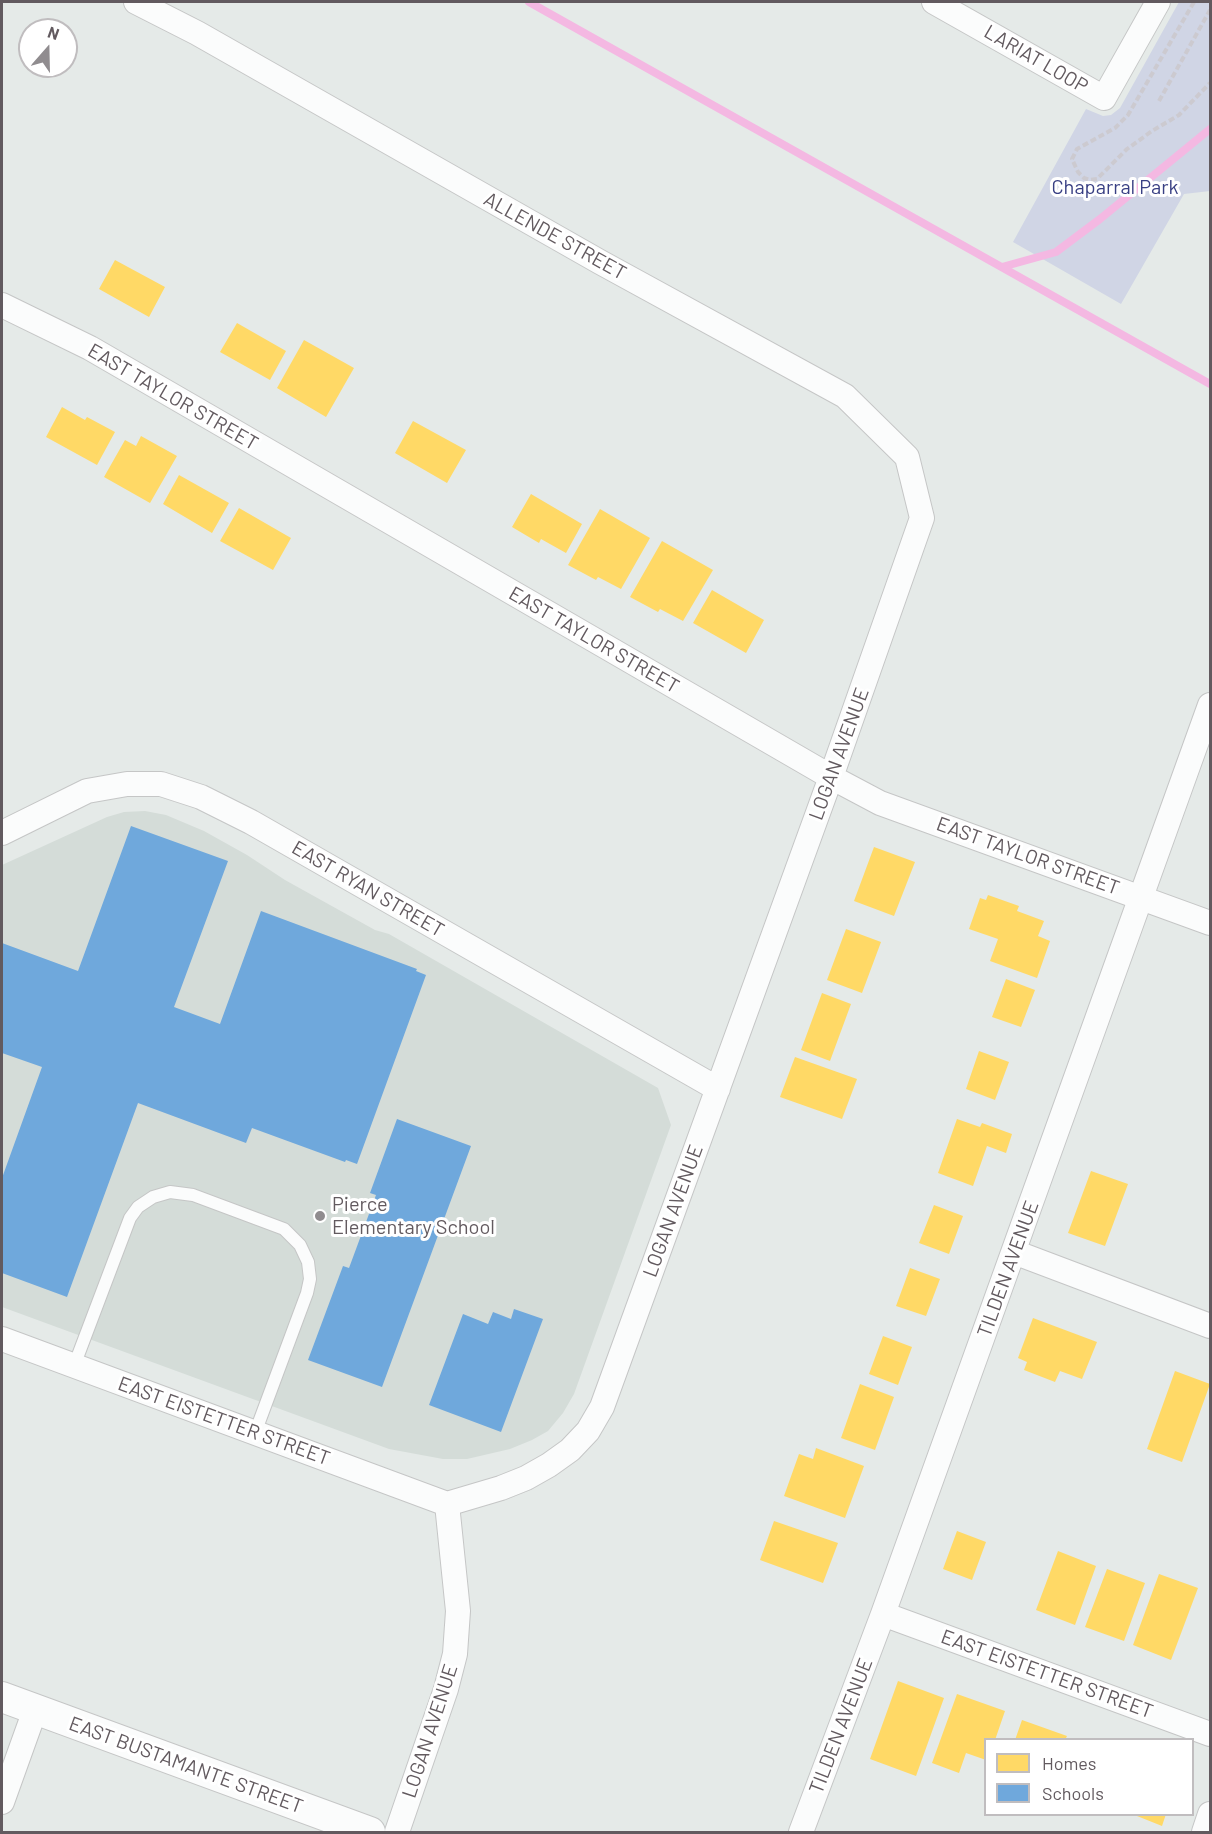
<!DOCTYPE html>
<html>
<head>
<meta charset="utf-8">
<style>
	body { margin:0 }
	#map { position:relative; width:1212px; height:1834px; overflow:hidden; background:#e5eae8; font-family:Barlow,sans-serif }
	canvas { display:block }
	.frame { position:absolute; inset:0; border:3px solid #625a5f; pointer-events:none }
	.legend { position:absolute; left:984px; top:1738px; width:210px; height:78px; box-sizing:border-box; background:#fff; border:2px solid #c0bdbf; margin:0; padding:8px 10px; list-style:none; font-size:18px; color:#625a5f }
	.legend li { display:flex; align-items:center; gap:12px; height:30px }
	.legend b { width:30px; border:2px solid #c0bdbf }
	.north { position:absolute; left:18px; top:18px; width:60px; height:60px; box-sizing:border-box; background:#fff; border:2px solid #c0bdbf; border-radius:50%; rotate:20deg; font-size:16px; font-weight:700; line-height:24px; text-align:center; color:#625a5f }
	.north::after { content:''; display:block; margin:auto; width:21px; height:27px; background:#908c8f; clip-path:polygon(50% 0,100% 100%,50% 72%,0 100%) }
</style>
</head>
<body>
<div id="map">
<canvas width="1212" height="1834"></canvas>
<div class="frame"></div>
<ul class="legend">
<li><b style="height:16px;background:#ffd966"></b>Homes</li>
<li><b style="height:16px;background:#6fa8dc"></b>Schools</li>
</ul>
<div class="north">N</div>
</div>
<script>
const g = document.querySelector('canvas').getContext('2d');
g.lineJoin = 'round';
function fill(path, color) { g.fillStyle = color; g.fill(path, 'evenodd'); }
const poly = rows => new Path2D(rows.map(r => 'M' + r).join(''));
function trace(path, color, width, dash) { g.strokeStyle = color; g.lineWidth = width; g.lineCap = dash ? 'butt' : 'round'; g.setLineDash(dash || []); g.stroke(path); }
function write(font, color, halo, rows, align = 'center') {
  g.font = font + ' Barlow,sans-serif'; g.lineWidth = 6; g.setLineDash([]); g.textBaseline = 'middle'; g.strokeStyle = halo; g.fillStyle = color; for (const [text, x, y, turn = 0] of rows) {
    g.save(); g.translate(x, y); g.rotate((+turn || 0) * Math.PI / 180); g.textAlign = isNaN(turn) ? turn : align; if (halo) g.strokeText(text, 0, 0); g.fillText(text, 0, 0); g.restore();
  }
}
fill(poly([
	[145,811,166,815,204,831,247,855,285,880,375,930,389,934,658,1088,671,1125,574,1394,563,1413,548,1431,532,1440,510,1449,467,1459,443,1459,389,1449,2,1307,2,865,107,817,124,812]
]), '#d4dcd8');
fill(poly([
	[1179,2,1210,2,1210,191,1184,194,1121,304,1013,242,1086,109,1103,116,1111,115,1120,108]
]), '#d0d5e5');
fill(poly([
	[115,260,165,287,149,317,99,289],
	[237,323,286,351,270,380,220,352],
	[304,340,354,368,326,417,277,388],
	[62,407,85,420,87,417,115,432,97,465,46,437],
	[413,421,466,450,447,483,395,453],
	[141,436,177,456,150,503,104,477,125,440,136,446],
	[179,475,229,503,212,533,163,504],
	[531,494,582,524,566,553,541,539,539,543,512,527],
	[239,508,291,538,273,570,220,541],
	[600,509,650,538,621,589,598,577,596,580,568,565],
	[662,541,713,570,683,621,660,609,658,612,630,597],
	[712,590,764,620,746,653,693,623],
	[874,847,915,862,894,916,854,901],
	[988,895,1019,906,1017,911,1044,921,1038,936,1050,941,1037,978,990,961,998,939,969,929,980,898,986,900],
	[846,929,881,942,862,993,827,980],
	[1006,979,1035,990,1021,1027,992,1017],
	[822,993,851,1004,830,1061,801,1050],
	[979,1051,1009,1062,995,1100,966,1089],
	[795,1057,857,1079,842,1119,780,1097],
	[957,1119,980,1127,982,1123,1012,1134,1006,1153,987,1146,973,1186,938,1173],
	[1091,1171,1128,1184,1105,1246,1068,1233],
	[934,1205,963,1216,949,1254,919,1243],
	[910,1268,940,1279,926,1316,896,1306],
	[1033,1318,1097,1342,1082,1379,1060,1371,1055,1382,1024,1370,1027,1362,1018,1358],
	[883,1336,912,1347,898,1385,869,1374],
	[1175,1371,1210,1384,1182,1462,1147,1449],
	[860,1384,894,1397,875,1450,841,1438],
	[816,1448,864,1466,845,1518,784,1496,799,1454,813,1459],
	[774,1521,838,1543,823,1583,760,1560],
	[957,1531,986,1542,972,1580,943,1569],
	[1058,1551,1096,1566,1075,1625,1036,1610],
	[1107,1569,1145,1583,1124,1641,1085,1627],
	[1159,1574,1198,1588,1171,1660,1133,1645],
	[898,1681,944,1698,916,1776,870,1759],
	[957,1694,1005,1711,995,1740,986,1740,986,1760,966,1753,959,1773,932,1763],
	[1022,1720,1067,1736,1065,1740,1015,1740],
	[1132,1814,1166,1814,1162,1826]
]), '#ffd966');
fill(poly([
	[131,826,228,861,174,1007,220,1024,261,911,417,969,416,971,426,975,357,1164,346,1160,345,1162,252,1128,246,1143,138,1103,67,1297,2,1273,2,1178,42,1067,2,1053,2,943,78,971],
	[397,1119,471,1146,382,1387,308,1360,343,1266,349,1268,376,1195,370,1193],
	[514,1309,543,1319,501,1432,429,1405,463,1314,488,1324,493,1312,511,1319]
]), '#6fa8dc');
trace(poly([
	[529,2,1210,384],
	[1002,267,1056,252,1100,219,1210,129]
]), '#f4b8e2', 8);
const service = poly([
	[74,1366,130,1218,138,1207,153,1197,170,1192,193,1195,284,1229,300,1245,308,1262,310,1279,307,1293,255,1433]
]);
const minor = poly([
	[136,2,197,33,600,262,845,396,907,457,922,518,831,777,602,1407,588,1431,570,1450,549,1465,526,1478,501,1488,447,1504,458,1611,455,1654,446,1689,397,1832],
	[934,2,1104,98,1158,2],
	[2,305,90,348,831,777,880,803,1210,923],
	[2,833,87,791,127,784,161,784,201,797,251,822,718,1089],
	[1014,1252,1210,1326],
	[2,1339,447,1504],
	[883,1614,1210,1734],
	[2,1802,35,1710],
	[801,1832,883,1614,1210,705],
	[1204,1832,1210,1814]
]);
const tertiary = poly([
	[2,1697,370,1832]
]);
trace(service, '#c5c6c6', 14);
trace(minor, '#c5c6c6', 26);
trace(tertiary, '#c5c6c6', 32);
trace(poly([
	[1194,2,1128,115,1115,128,1077,149,1072,159,1078,172,1084,178,1090,180,1097,179,1127,149,1152,131,1179,115,1210,83],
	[1159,101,1210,10]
]), '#cccad0', 4, [6, 3]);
trace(service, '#fbfcfc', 12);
trace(minor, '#fbfcfc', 24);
trace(tertiary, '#fbfcfc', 30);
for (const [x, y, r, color] of [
	[320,1216,6,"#908c8f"]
]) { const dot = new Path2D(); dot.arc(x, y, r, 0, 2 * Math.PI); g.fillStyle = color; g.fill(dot); trace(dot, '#fff', 2); }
write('20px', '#625a5f', '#fff', [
	["LARIAT LOOP",1036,59,30],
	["ALLENDE STREET",555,236,29],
	["EAST TAYLOR STREET",173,397,30],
	["EAST TAYLOR STREET",594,640,30],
	["LOGAN AVENUE",839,754,-70],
	["EAST TAYLOR STREET",1028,856,20],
	["EAST RYAN STREET",368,889,30],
	["LOGAN AVENUE",673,1211,-70],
	["TILDEN AVENUE",1008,1269,-70],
	["EAST EISTETTER STREET",224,1421,20],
	["EAST EISTETTER STREET",1047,1674,20],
	["TILDEN AVENUE",841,1726,-69],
	["LOGAN AVENUE",430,1731,-72],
	["EAST BUSTAMANTE STREET",186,1765,20]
]);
write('20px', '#383f83', '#fff', [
	["Chaparral Park",1115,187]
]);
write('20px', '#625a5f', '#fff', [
	["Pierce",332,1204],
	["Elementary School",332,1227]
], 'left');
</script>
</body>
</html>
